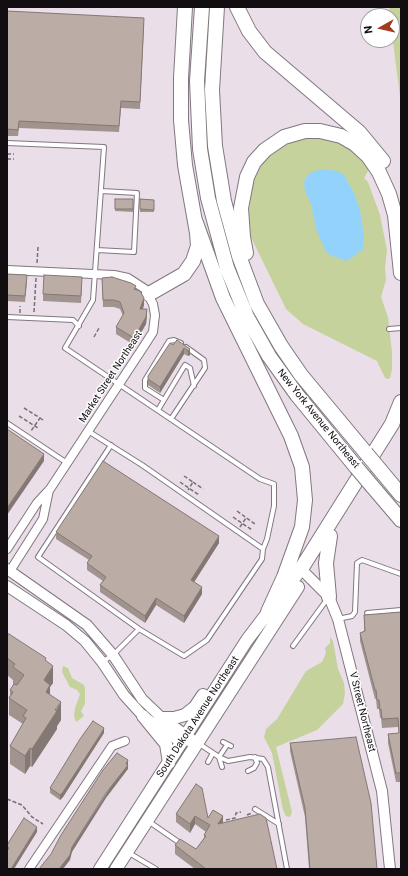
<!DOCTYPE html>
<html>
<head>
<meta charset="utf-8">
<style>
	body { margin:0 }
	#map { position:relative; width:408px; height:876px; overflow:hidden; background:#eadee9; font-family:Roboto,sans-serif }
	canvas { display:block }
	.frame { position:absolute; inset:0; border:8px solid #110d11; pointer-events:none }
	.north { position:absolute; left:360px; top:8px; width:40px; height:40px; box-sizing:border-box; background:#fff; border:1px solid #a09ea0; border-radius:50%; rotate:262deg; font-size:11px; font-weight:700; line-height:16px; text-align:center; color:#110d11 }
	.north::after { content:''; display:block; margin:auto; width:14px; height:18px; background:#a33b1c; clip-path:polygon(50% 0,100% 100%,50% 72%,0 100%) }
</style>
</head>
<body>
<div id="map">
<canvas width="408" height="876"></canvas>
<div class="frame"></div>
<div class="north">N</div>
</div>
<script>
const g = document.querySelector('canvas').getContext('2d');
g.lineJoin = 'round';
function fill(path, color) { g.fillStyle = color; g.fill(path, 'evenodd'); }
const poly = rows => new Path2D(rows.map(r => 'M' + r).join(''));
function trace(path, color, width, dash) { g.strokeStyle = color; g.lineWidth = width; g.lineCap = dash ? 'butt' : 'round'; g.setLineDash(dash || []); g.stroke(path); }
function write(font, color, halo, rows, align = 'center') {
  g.font = font + ' Roboto,sans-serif'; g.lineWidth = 3; g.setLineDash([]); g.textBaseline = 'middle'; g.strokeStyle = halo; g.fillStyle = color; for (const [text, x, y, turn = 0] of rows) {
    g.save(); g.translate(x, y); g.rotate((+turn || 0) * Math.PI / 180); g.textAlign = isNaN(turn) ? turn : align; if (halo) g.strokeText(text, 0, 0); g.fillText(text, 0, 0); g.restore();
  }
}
fill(poly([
	[389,7,401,7,401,104,392,34,392,16,390,16],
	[302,137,332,138,351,148,365,162,369,169,364,178,368,182,380,215,387,250,385,268,386,280,381,297,388,317,392,352,392,369,390,378,388,379,385,378,377,361,303,324,286,309,247,229,252,185,266,156,278,146],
	[330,637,333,641,338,669,344,683,345,693,343,704,317,730,276,747,292,812,290,817,286,816,283,810,272,753,264,737,266,729,277,719,306,671,322,662,326,653,325,648,330,643],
	[63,666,68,668,72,678,84,685,85,689,85,704,81,711,84,716,76,722,74,716,75,708,80,694,77,690,70,687,62,672]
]), '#c5d29b');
fill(poly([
	[321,169,337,171,344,175,354,193,360,210,364,236,363,249,347,261,332,256,326,252,317,232,311,204,305,191,304,183,306,177,310,173]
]), '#93d2fa');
const service = poly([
	[7,143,104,147,93,300,65,348,260,479,274,484,274,506,267,539,263,549,262,559,207,640,184,656,139,629,38,557,111,445],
	[97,250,134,252,137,193,102,191],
	[7,317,73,320,79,326],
	[389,329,401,328],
	[164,400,145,388,145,380,169,341,174,340,181,343],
	[158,410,185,365,190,368,194,386],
	[171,419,205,368,204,360,186,347],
	[7,423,67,463],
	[88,431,142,465,263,549],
	[367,613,401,610],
	[338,619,352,616,355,612,357,563,362,560,401,574],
	[293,646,328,598],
	[102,662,113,655,139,629],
	[223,742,231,746],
	[198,743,219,757,228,761,250,757,263,759,268,767,287,869],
	[208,762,213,753],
	[222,767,219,757,227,745],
	[248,771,254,768,257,763,255,757],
	[255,809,279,824],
	[148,821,177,841],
	[129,853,156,869]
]);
const minor = poly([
	[7,270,114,275,128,278,145,289,153,304,155,315,153,332,146,343,50,489,37,503,7,549],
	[10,571,43,519,49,490],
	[29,869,112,746,125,741]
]);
const tertiary = poly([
	[7,569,87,625,113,655,142,699,162,718,197,743],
	[301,569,329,597,338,619,382,791,390,869],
	[7,586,66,625,85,641,102,662,124,695,143,716,176,739,190,741]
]);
const primary = poly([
	[143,716,166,744,169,763],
	[162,718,174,718,185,715,195,707,203,695],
	[100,869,247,640,301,569],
	[116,869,298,587]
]);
const motorway = poly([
	[202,7,197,81,200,149,208,198,227,268,247,317,269,356,297,395,356,467],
	[217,7,212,90,215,146,224,201,239,256,257,304,281,346,301,375,366,453],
	[237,7,249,31,265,52,359,132,383,161],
	[195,220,223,298,291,436,302,467,305,500,302,527,284,577,268,612],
	[246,253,243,237,241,208,247,177,254,162,265,150,284,137,305,131,320,131,341,136,355,144,368,156,379,172,389,194,395,215,401,273],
	[149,294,184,274,193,261,198,246,197,233,185,165,181,120,181,78,185,7],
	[381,471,401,495],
	[372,486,401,520],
	[301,569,392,424,401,402],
	[329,597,326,563,330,536]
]);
trace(service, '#817781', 6);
trace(minor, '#817781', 10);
trace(tertiary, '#817781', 12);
trace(primary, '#817781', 14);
trace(motorway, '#817781', 16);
trace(poly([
	[7,154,14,154],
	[7,159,14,159],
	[37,263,38,247],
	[34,312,36,278],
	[20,313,20,306],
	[94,337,99,328],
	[24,408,40,418,31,431],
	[19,416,38,428],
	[40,418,43,420],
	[184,476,193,482,188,490],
	[180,482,199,495],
	[193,482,203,489],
	[237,511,255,524],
	[233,517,252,530],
	[240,527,246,518],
	[7,799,22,805,32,817,43,824],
	[247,815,252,813],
	[226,820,235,818,236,813,241,812]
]), '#787077', 1.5, [4, 2]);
trace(service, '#fff', 4);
trace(minor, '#fff', 8);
trace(tertiary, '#fff', 10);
trace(primary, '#fff', 12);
trace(motorway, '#fff', 14);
const motorwayBridge = poly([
	[366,453,381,471],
	[356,467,372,486]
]);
trace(motorwayBridge, '#817781', 16, []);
trace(motorwayBridge, '#fff', 14);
fill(poly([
	[7,11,144,25,140,109,121,108,119,132,19,128,18,136,7,136],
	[115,199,133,199,133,212,115,211],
	[140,199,154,200,154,212,140,212],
	[7,274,27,282,25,302,7,301],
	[102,278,136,289,144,305,143,309,147,315,146,324,134,345,116,334,116,327,123,316,120,309,114,307,103,307],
	[82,284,81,303,43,301,43,294],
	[173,345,190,349,190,355,188,356,184,354,160,393,148,385,148,376],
	[56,532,219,543,194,582,202,594,184,623,156,605,145,623,100,592,100,585,103,581,87,570,87,563,89,560,56,539],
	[401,612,401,782,396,782,388,743,388,734,399,733,398,727,382,728,381,718,380,718,379,709,377,709,376,699,375,699,360,641,360,633,364,632,364,615],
	[7,635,46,661,53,683,50,687,50,695,61,720,57,726,57,729,32,767,30,766,25,774,10,764,10,746,23,724,9,715,9,698,10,696,10,690,13,685,13,680,7,675],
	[104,733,102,736,63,797,60,800,50,793,50,788],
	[290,743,377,869,309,869,305,817,290,751],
	[196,784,208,818,223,823,277,869,195,869,175,854,175,845,196,849,204,838,204,835,206,832,195,824,190,833,176,822,176,814]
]), '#a1948f');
fill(poly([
	[144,298,144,305,140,316,140,309],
	[147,309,147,315,146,324,134,345,134,338],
	[184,348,184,354,160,393,160,387],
	[190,349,190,355,188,356,188,351],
	[44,454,44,461,7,515,7,508],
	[219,536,219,543,191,587,191,580],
	[202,587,202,594,184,623,184,616],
	[156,598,156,605,145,623,145,616],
	[53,666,53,683,50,687,50,702,46,710,44,680],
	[61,702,61,720,57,726,57,729,32,767,32,749],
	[104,728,104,733,102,736,63,797,60,800,60,795],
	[30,748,30,766,25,774,25,756],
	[128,760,128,769,106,798,72,852,70,860,63,869,59,869,72,847],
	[195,816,195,824,190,833,190,824],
	[223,816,223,825,218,824],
	[37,827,37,832,14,869,11,869]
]), '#837874');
const building = poly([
	[7,11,144,18,140,102,121,101,119,126,19,121,18,130,7,129,7,11],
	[115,199,133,199,133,209,115,209,115,199],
	[140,199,154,200,154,210,140,209,140,199],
	[7,274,27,275,25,296,7,295,7,274],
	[44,275,82,277,81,296,43,294,44,275],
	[112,277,131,283,136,286,134,289,140,291,144,298,140,309,147,309,146,317,134,338,116,327,124,313,120,302,114,300,103,300,102,278,112,277],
	[177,340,190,349,188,351,184,348,160,387,148,379,148,376,170,343,173,345,177,340],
	[7,429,44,454,7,508,7,429],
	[103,461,219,536,191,580,202,587,184,616,156,598,145,616,100,585,106,577,87,563,92,556,56,532,103,461],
	[401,612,401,773,396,773,388,734,399,733,398,718,382,719,381,709,380,710,379,700,377,700,376,690,375,690,360,633,365,631,364,615,401,612],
	[9,634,46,658,45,660,53,666,44,680,50,685,46,692,61,702,55,710,57,711,32,749,30,748,25,756,10,746,26,718,23,716,27,710,9,698,13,692,10,690,14,684,17,685,24,675,13,667,15,664,7,658,7,635,9,634],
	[93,721,104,728,102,732,63,792,60,795,50,788,80,739,93,721],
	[356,737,371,803,377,869,310,869,305,808,290,743,356,737],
	[117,753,128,760,126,764,128,765,106,793,72,847,70,855,59,869,39,869,51,854,61,835,103,770,117,753],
	[196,784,202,788,208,818,213,810,223,816,218,824,260,814,266,818,277,869,206,869,175,845,180,839,196,849,206,836,204,835,210,825,195,816,190,824,176,814,196,784],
	[24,818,37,827,11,869,7,869,7,851,9,848,7,847,7,845,24,818]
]);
fill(building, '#bbaca6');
trace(building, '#837874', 1);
write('10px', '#110d11', '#fff', [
	["Market Street Northeast",111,377,-57],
	["New York Avenue Northeast",318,419,51],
	["V Street Northeast",362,712,76],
	["South Dakota Avenue Northeast",198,717,-57]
]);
</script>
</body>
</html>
